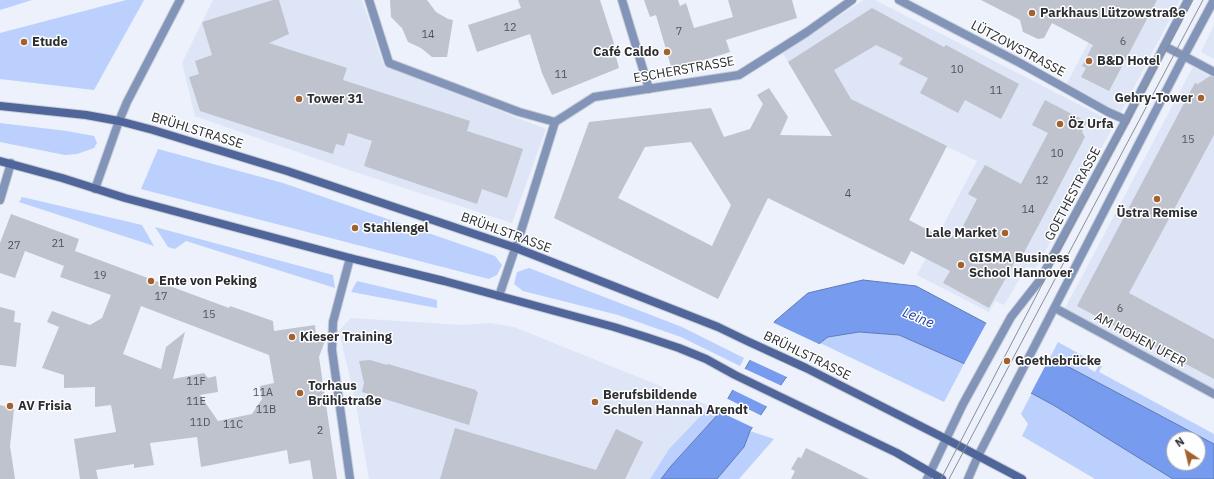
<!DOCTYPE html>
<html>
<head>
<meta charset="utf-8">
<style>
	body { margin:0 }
	#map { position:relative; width:1214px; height:479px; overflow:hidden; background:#ecf1fb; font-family:"IBM Plex Sans",sans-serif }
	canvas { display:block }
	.north { position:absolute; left:1166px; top:431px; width:40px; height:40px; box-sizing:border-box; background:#fefefe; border:1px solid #aaabac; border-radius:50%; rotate:325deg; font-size:11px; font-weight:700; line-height:16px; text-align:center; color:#2c2e32 }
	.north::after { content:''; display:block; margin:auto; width:14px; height:18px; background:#a3612e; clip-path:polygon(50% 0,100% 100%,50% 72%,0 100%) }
</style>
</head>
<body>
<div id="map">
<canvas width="1214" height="479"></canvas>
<div class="north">N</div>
</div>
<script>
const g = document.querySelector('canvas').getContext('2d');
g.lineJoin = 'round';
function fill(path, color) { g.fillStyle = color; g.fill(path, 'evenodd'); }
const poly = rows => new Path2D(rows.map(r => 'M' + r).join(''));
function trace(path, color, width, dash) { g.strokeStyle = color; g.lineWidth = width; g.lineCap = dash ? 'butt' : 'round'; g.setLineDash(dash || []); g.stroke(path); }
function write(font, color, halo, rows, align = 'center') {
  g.font = font + ' "IBM Plex Sans",sans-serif'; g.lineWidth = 3; g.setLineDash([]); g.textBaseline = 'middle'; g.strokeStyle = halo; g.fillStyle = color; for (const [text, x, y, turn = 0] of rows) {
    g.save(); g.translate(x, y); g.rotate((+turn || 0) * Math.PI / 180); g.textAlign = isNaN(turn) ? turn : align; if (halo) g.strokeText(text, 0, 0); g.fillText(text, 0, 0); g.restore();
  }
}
fill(poly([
	[213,0,362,0,384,66,546,129,512,223,346,169,195,116,182,63],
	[864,0,875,0,1115,123,1035,270,1027,266,1004,305,995,301,989,312,917,275,977,161,920,134,851,99,832,136,782,52],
	[1111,0,1180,0,1120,114,1066,85],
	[1214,25,1214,59,1201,52],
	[1193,67,1214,79,1214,391,1064,310],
	[351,318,462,325,490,323,514,327,710,406,669,449,650,479,369,479,355,399,339,331]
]), '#dde5f6');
fill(poly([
	[0,0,32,0,0,10],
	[126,0,144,0,94,90,0,79,0,33],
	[0,123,67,131,94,136,97,143,94,148,77,154,65,155,0,142],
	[158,149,283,183,495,256,502,265,497,275,489,279,141,189],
	[22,197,142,225,154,246,19,202],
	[155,227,333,275,335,288,186,241,175,249,168,247],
	[529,268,682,327,744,358,740,366,681,337,618,315,523,291,514,284,517,272],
	[357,281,437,300,437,308,351,292],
	[859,332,899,335,964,364,944,402,820,343,828,337],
	[1058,342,1092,361,1088,368,1095,372,1099,365,1102,366,1099,372,1214,434,1214,479,1095,479,1022,436,1028,424,1021,414],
	[1174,439,1198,439,1198,463,1174,463],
	[710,406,720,412,671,466,661,479,650,479,669,449],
	[750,431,774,439,739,479,717,479,744,447]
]), '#bbd0fd');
const water = poly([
	[863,280,916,286,1214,444,1214,479,1173,479,1055,406,1033,394,899,335,859,332,828,337,820,343,785,379,750,431,744,447,717,479,661,479,671,466,720,412,749,362,775,321,808,293,863,280],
	[1174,439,1198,439,1198,463,1174,463,1174,439]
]);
fill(water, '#779bee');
trace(water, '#607ab6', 1);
fill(poly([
	[772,322,821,345,789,378,748,359],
	[987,322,1051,355,1030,395,963,366],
	[743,368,782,386,768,407,731,389],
	[726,398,762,416,754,428,718,411]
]), '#ecf1fb');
fill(poly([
	[273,0,279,0,289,34,269,43,347,68,343,80,470,121,467,131,523,149,507,198,482,189,477,204,364,166,372,141,348,133,344,146,336,144,333,154,200,111,189,77,199,74,195,61,212,55,202,22],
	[390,0,427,0,436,12,448,19,453,20,447,57,432,57,421,48,408,42,402,28,391,17],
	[518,0,600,0,618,56,616,57,619,68,552,95,542,73,530,34,477,52,468,25,521,8],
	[644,0,678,0,680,6,686,3,694,28,733,17,728,0,792,0,797,18,726,40,730,52,672,70,656,15,650,17],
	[981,0,1157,0,1109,91,1081,77,1086,68,1082,66,1093,45,1052,23,1044,38,1038,39,1023,32,1020,20],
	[872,8,944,47,946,45,1019,84,1001,119,965,100,958,113,920,93,928,78,899,64,903,58,876,45,834,70,851,99,947,146,909,220,939,236,942,230,957,238,977,199,968,194,985,165,1021,184,1048,133,1032,125,1045,100,1087,122,1082,132,1085,137,1052,200,1020,260,1017,258,989,308,943,283,950,271,911,251,904,265,768,198,718,299,554,218,589,122,711,108,724,137,750,129,763,104,757,95,769,88,788,117,780,135,832,136,788,62],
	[691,142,731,205,712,246,618,198,645,147],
	[1210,76,1214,77,1214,135,1129,293,1214,339,1214,379,1077,306,1190,92,1195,83,1198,84],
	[11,214,79,239,75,251,229,308,230,306,273,321,274,331,315,325,316,337,325,341,319,357,337,479,313,479,310,460,289,464,287,450,201,467,197,437,150,443,154,465,134,468,134,464,96,470,98,479,80,479,74,439,116,432,111,405,95,407,95,387,64,388,64,375,42,368,59,327,47,322,52,311,90,325,102,318,111,295,60,277,64,266,25,251,15,278,0,273,0,243],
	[141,306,269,355,274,383,260,386,262,399,252,414,218,421,200,395,218,392,216,376,208,378,204,373,173,379,185,332,166,347,161,369,123,354],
	[0,307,15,311,14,322,21,323,16,367,0,365],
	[370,360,387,365,388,364,476,390,476,391,478,392,469,425,362,392,364,383,359,361],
	[0,405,14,409,10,446,15,479,0,479],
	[455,428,596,470,616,429,643,442,625,479,440,479],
	[806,448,841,465,869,479,791,479,795,471,791,469,798,457,801,458]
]), '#bec3cd');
const minor = poly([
	[369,0,389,63,519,112,555,122],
	[622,0,649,89],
	[899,0,1020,63,1108,112,1126,120],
	[1184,56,1214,72],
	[0,200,11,163],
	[499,296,521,231,555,122,594,97,739,75,807,32,852,0],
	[1055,308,1214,394],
	[350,479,332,350,333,322,350,258]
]);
const tertiary = poly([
	[1164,46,1184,56],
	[95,189,119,121,127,102,180,0],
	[927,479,963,404,1011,317,1040,280,1126,120,1188,0],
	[968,479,978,456,1184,56,1214,0]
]);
const secondary = poly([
	[0,106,86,115,119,121,153,130,287,171,516,248,718,327,747,341,806,368,946,439,1022,479],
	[0,161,62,178,125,198,350,258,444,281,614,327,646,337,679,348,706,359,735,375,897,453,942,479]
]);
trace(minor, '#c9ced7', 10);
trace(tertiary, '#c9ced7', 10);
trace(secondary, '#c9ced7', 10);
trace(minor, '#8394b9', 8);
trace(tertiary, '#8394b9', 8);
trace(secondary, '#50669b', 8);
trace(poly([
	[941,479,1097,179,1193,0],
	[949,479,1203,0]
]), '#8a8d94', 1);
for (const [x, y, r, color] of [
	[1032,13,4,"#a3612e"],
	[24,42,4,"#a3612e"],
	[667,52,4,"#a3612e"],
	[1089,61,4,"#a3612e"],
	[1201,98,4,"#a3612e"],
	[299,99,4,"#a3612e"],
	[1060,124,4,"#a3612e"],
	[1157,199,4,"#a3612e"],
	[355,228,4,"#a3612e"],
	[1005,233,4,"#a3612e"],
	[961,265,4,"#a3612e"],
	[151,281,4,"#a3612e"],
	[292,337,4,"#a3612e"],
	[1007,361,4,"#a3612e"],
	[300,393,4,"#a3612e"],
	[595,402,4,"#a3612e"],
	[10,406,4,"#a3612e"]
]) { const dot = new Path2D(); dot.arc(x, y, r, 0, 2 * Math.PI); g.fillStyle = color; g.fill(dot); trace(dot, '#fefefe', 1.5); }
write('11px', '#505359', null, [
	["12",510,28],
	["7",679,32],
	["14",428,35],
	["6",1123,42],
	["10",957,70],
	["11",561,75],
	["11",996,91],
	["15",1188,140],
	["10",1057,154],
	["12",1042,181],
	["4",848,194],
	["14",1028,210],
	["21",58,244],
	["27",14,246],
	["19",100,276],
	["17",161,297],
	["6",1120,309],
	["15",209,315],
	["11F",196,382],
	["11A",263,393],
	["11E",196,402],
	["11B",266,410],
	["11D",200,423],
	["11C",233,425],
	["2",320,431]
]);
write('bold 13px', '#2c2e32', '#fefefe', [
	["Parkhaus Lützowstraße",1040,13],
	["Etude",32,42],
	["Café Caldo",659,52,"right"],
	["B&D Hotel",1097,61],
	["Gehry-Tower",1193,98,"right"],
	["Tower 31",307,99],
	["Öz Urfa",1068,124],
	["Üstra Remise",1157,213,"center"],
	["Stahlengel",363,228],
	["Lale Market",997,233,"right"],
	["GISMA Business",969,258],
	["School Hannover",969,273],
	["Ente von Peking",159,281],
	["Kieser Training",300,337],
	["Goethebrücke",1015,361],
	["Torhaus",308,386],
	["Brühlstraße",308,401],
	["Berufsbildende",603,395],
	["Schulen Hannah Arendt",603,410],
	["AV Frisia",18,406]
], 'left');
write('13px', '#2c2e32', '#fefefe', [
	["LÜTZOWSTRASSE",1018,49,28],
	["ESCHERSTRASSE",684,70,-10],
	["BRÜHLSTRASSE",197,131,17],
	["GOETHESTRASSE",1073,194,-62],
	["BRÜHLSTRASSE",506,233,20],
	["AM HOHEN UFER",1140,340,28],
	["BRÜHLSTRASSE",807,356,26]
]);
write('italic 14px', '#2343a3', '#fefefe', [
	["Leine",918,318,22]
]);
</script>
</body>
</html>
